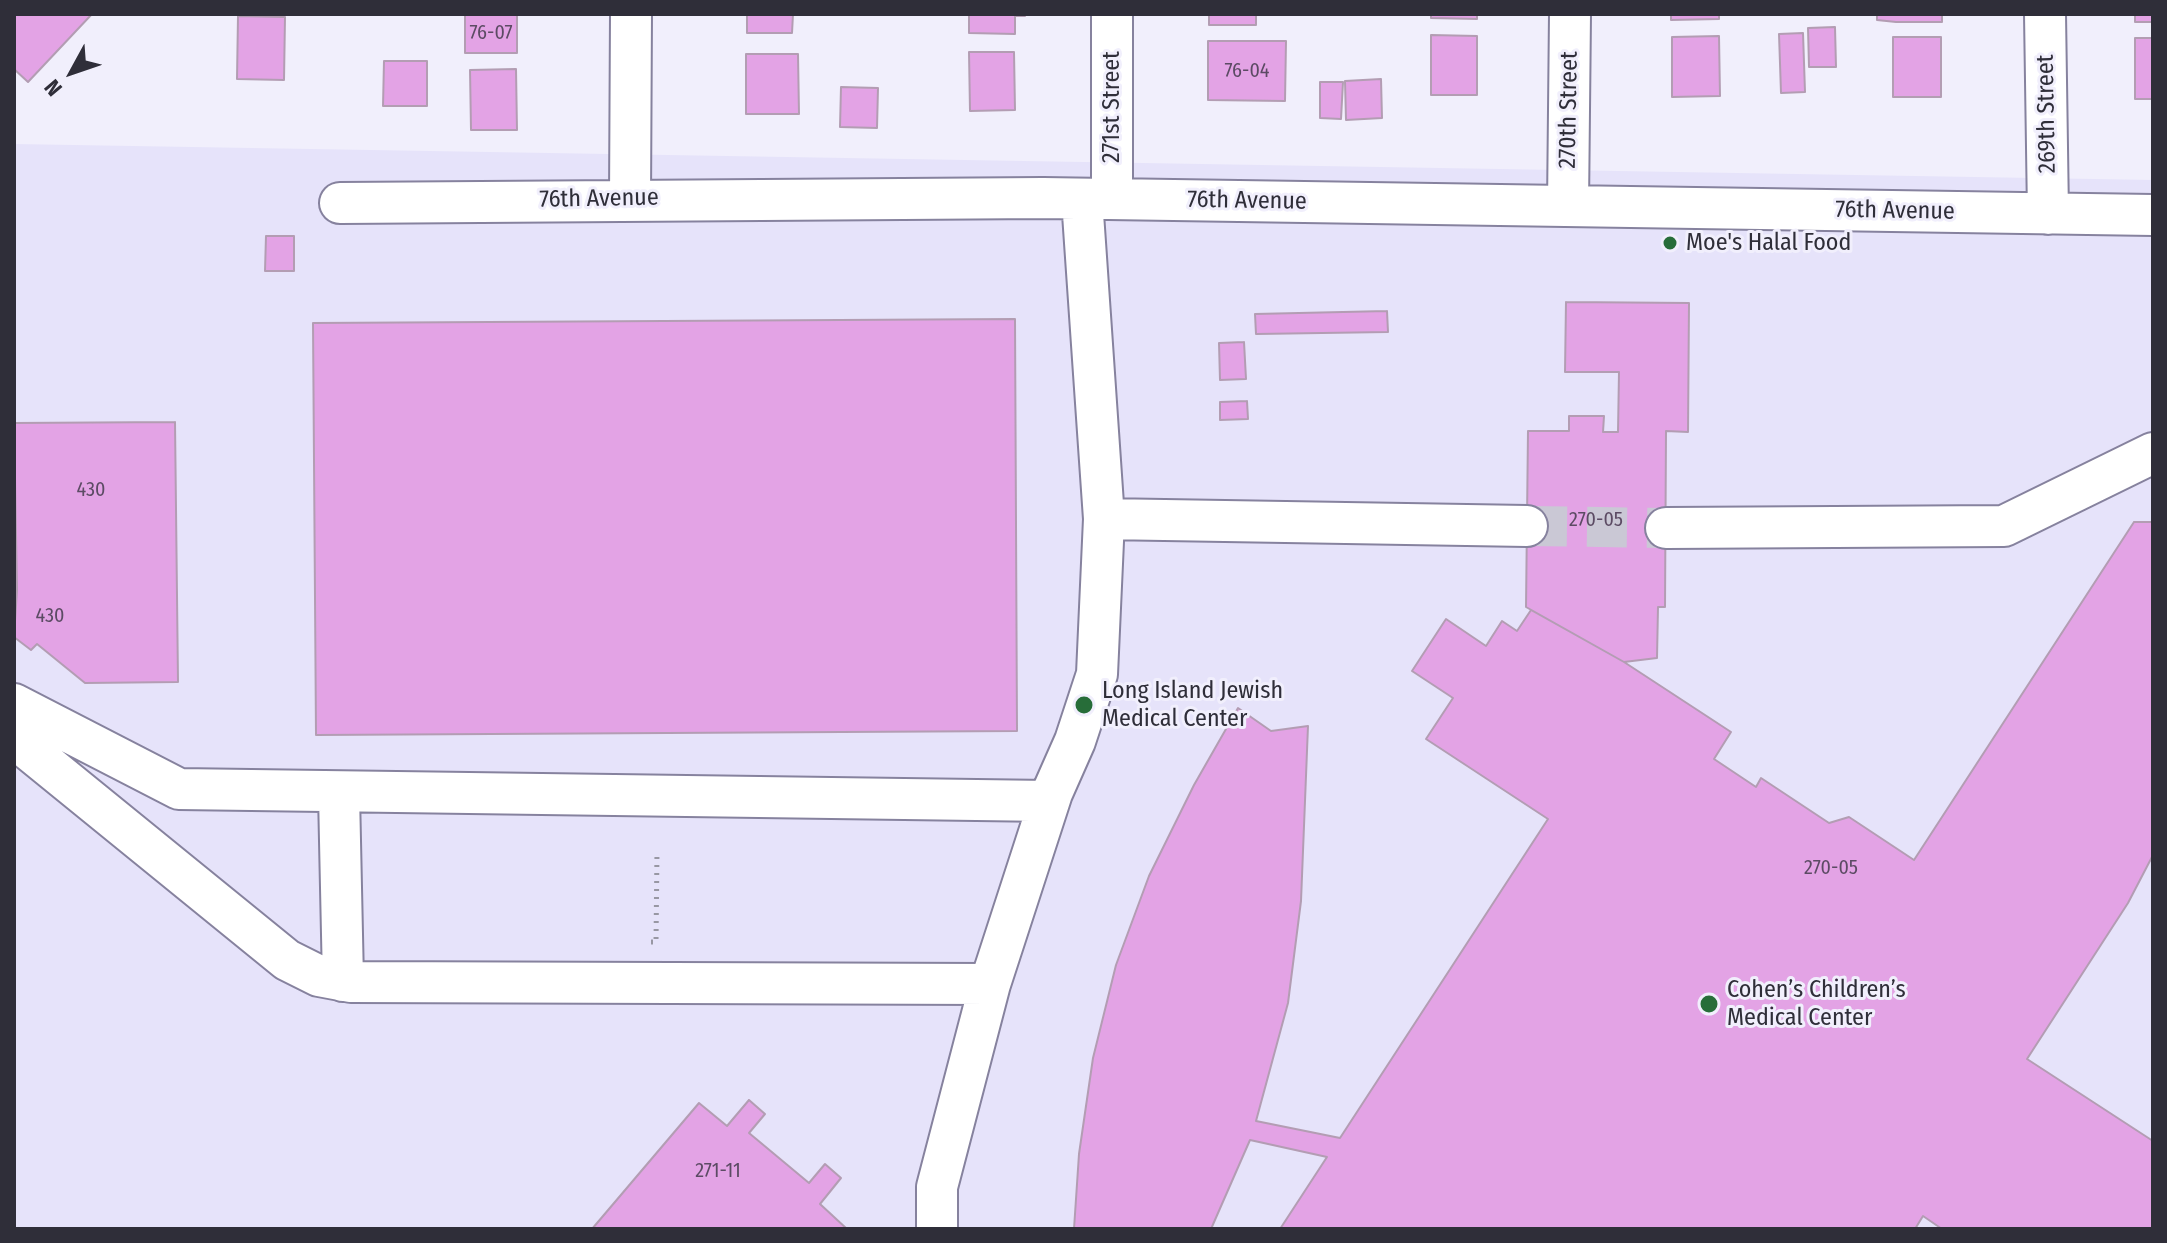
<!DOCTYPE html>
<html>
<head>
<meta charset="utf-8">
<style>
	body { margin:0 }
	#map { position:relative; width:2167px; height:1243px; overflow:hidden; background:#f1effc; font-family:"Fira Sans Condensed",sans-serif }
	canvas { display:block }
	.frame { position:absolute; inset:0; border:16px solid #2f2e39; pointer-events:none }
	.north { position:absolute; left:32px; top:32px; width:80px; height:80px; -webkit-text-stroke:6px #f1effc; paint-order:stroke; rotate:230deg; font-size:22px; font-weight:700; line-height:32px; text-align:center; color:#2f2e39 }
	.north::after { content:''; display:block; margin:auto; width:28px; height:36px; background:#2f2e39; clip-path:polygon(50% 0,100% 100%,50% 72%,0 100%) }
</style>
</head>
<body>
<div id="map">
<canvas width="2167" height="1243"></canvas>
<div class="frame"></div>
<div class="north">N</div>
</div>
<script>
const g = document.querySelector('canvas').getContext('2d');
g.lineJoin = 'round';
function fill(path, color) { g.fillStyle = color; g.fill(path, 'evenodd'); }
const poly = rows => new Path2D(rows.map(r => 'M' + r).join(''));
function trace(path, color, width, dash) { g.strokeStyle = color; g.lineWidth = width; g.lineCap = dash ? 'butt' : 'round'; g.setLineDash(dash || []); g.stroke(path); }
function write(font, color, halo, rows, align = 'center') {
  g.font = font + ' "Fira Sans Condensed",sans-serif'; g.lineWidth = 6; g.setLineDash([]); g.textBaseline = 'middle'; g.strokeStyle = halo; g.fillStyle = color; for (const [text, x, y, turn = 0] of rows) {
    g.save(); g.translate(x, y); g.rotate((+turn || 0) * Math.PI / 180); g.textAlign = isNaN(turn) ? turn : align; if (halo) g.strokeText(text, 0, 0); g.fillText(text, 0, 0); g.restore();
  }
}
fill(poly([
	[14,144,2153,180,2153,1229,14,1229]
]), '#e6e3fa');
const building = poly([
	[14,14,92,14,28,82,14,69,14,14],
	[465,14,517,14,517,53,465,53,465,14],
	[747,14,793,14,792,33,747,33,747,14],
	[969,14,1025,14,1025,16,1015,16,1015,34,969,33,969,14],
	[1209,14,1256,14,1256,25,1209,25,1209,14],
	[1431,14,1477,14,1477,19,1431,18,1431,14],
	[1671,14,1719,14,1719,19,1671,20,1671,14],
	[1877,14,1942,14,1942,22,1896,22,1877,20,1877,14],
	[2135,14,2153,14,2153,22,2135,22,2135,14],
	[238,16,285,17,284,80,237,79,238,16],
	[1835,27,1836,67,1809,67,1808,28,1835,27],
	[1803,33,1805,92,1781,93,1779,34,1803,33],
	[1431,35,1477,36,1477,95,1431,95,1431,35],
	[1719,36,1720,96,1672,97,1672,37,1719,36],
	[1893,37,1941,37,1941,97,1893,97,1893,37],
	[2135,38,2153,38,2153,99,2135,99,2135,38],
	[1208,41,1286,41,1285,101,1208,100,1208,41],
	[969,52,1014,52,1015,110,970,111,969,52],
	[746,54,798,54,799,114,746,114,746,54],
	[384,61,427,61,427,106,383,106,384,61],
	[516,69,517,130,471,130,470,70,516,69],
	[1381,79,1382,118,1346,120,1345,81,1381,79],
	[1320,82,1343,82,1341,119,1320,118,1320,82],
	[841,87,878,88,877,128,840,127,841,87],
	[266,236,294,236,294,271,265,271,266,236],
	[1566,302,1689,303,1688,432,1666,431,1665,607,1658,607,1657,658,1624,662,1526,607,1528,431,1569,431,1569,416,1604,416,1603,432,1618,432,1619,372,1565,372,1566,302],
	[1387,311,1388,332,1256,334,1255,314,1387,311],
	[1015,319,1017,731,316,735,313,323,1015,319],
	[1244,342,1246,379,1220,380,1219,343,1244,342],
	[1247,401,1248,419,1220,420,1220,402,1247,401],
	[175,422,178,682,85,683,37,644,31,650,14,637,17,590,14,423,175,422],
	[2134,522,2153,522,2153,855,2128,903,2027,1059,2153,1141,2153,1229,1942,1229,1923,1216,1915,1229,1280,1229,1327,1157,1250,1140,1211,1229,1074,1229,1079,1154,1093,1058,1116,965,1149,876,1194,785,1238,708,1271,731,1308,726,1301,901,1288,1003,1256,1121,1340,1138,1548,819,1426,739,1453,698,1412,671,1446,619,1486,646,1502,621,1517,631,1531,610,1624,662,1731,732,1714,759,1756,787,1761,778,1829,823,1849,817,1914,860,2134,522],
	[749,1100,765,1114,749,1133,809,1183,825,1164,841,1178,820,1204,847,1229,592,1229,699,1103,727,1126,749,1100]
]);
fill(building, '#e3a3e5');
trace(building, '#b39db3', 2);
trace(poly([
	[1527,526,1666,528]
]), '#cac8d5', 40, [40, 20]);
const minor = poly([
	[2045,14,2048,214],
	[630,199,631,14],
	[1112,199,1112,14],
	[340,203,1043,198,2153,215],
	[1568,206,1570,14],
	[1104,519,1527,526],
	[1666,528,2004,526,2153,453],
	[14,704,179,789,1049,801],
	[14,738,287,960,319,976,351,982,990,984],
	[339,794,343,981],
	[937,1229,937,1187,990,984,1052,793,1075,741,1097,674,1104,519,1082,199]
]);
trace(minor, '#86829e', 44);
trace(poly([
	[651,942,656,942,657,851]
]), '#9897a3', 5, [2, 6]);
trace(minor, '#fff', 40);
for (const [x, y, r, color] of [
	[1670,243,8,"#276d39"],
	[1084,705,10,"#276d39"],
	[1709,1004,10,"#276d39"]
]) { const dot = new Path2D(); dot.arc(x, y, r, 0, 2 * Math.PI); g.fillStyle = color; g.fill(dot); trace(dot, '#f1effc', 3); }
write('20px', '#5c4b64', null, [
	["76-07",491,33],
	["76-04",1247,71],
	["430",91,490],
	["270-05",1596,520],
	["430",50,616],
	["270-05",1831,868],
	["271-11",718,1171]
]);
write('24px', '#2f2e39', '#f1effc', [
	["271st Street",1112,107,-90],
	["270th Street",1569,110,-89],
	["269th Street",2047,114,-91],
	["76th Avenue",599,199,-1],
	["76th Avenue",1247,201,1],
	["76th Avenue",1895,211,1]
]);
write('24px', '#2f2e39', '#f1effc', [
	["Moe's Halal Food",1686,243],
	["Long Island Jewish",1102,691],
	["Medical Center",1102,719],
	["Cohen’s Children’s",1727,990],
	["Medical Center",1727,1018]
], 'left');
</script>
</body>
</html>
